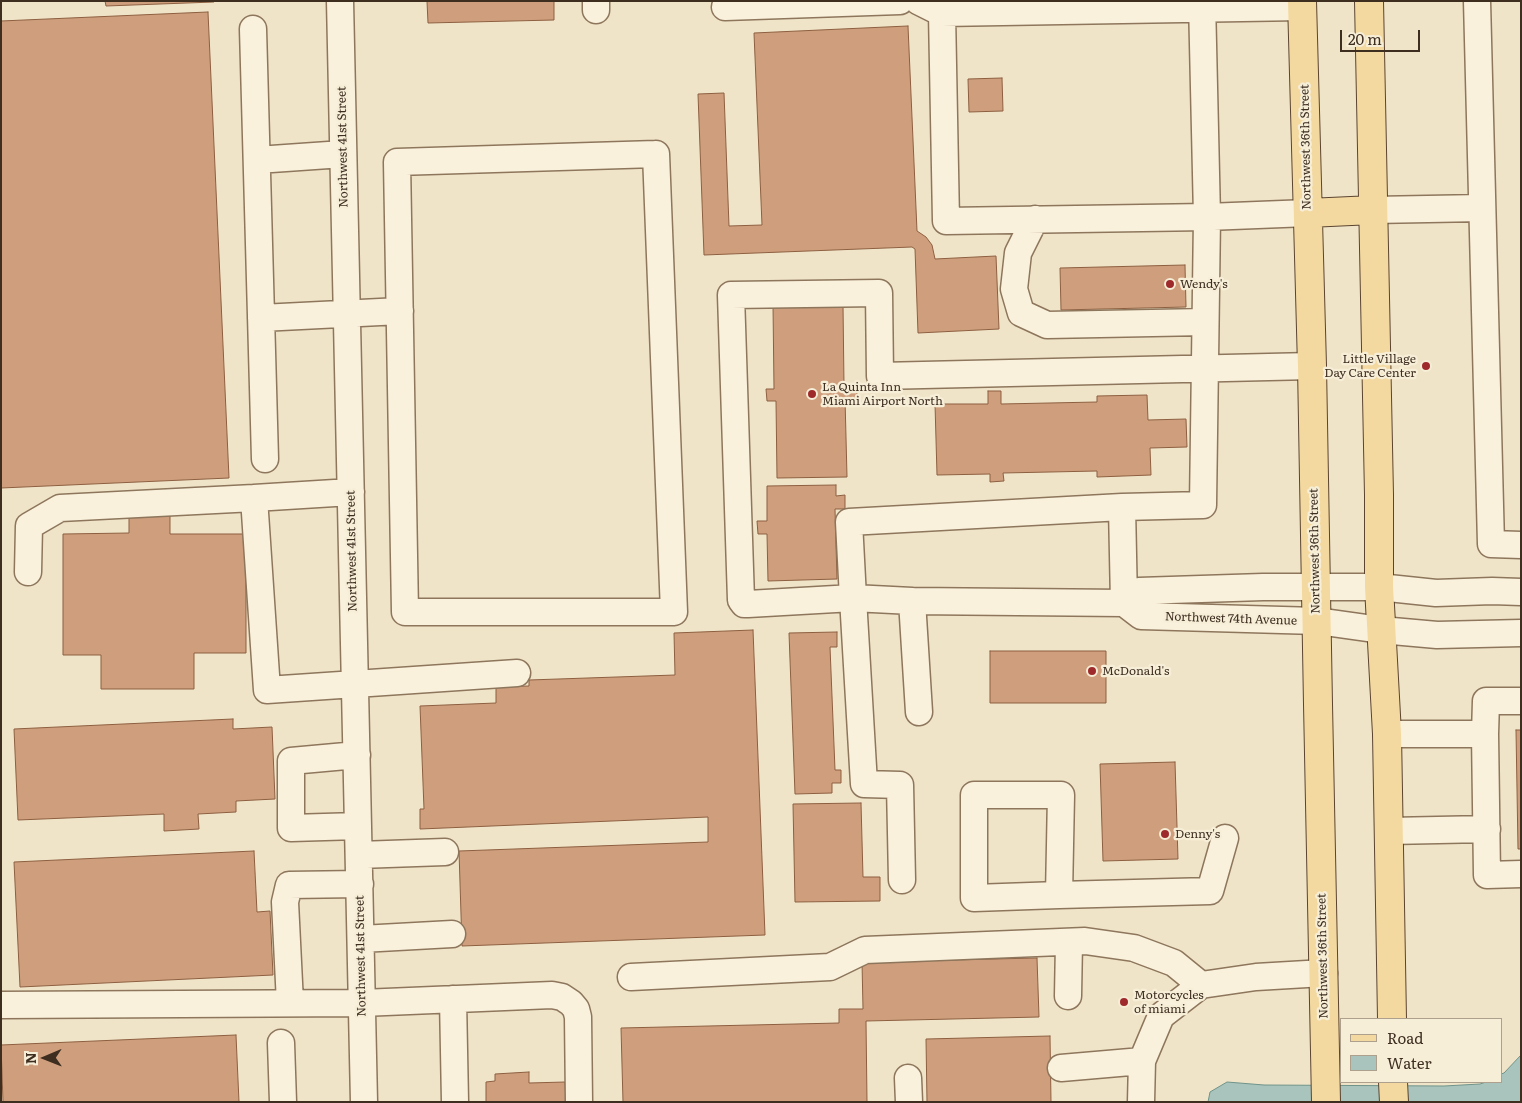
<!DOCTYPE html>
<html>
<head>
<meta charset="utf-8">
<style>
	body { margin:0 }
	#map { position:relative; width:1522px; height:1103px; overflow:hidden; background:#f0e4c8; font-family:Literata,serif }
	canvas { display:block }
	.frame { position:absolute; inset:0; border:2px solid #3d2e20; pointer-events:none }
	.legend { position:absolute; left:1340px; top:1018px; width:162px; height:65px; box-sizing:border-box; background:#f7eed8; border:1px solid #ada18e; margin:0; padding:6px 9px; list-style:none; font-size:15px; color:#3d2e20 }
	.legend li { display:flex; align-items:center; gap:10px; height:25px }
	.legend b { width:25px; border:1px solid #ada18e }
	.north { position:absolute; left:20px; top:1033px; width:50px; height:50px; -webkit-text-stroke:4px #f7eed8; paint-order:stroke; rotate:269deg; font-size:14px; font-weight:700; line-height:20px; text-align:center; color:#3d2e20 }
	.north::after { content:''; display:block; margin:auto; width:18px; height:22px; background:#3d2e20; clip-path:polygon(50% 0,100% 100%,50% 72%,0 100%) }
	.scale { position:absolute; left:1340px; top:30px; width:80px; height:22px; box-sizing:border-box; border:2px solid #3d2e20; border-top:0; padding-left:6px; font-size:15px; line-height:18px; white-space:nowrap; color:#3d2e20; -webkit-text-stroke:4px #f7eed8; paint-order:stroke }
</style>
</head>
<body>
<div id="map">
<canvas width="1522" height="1103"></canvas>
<div class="frame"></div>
<ul class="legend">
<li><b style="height:6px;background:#f3d9a0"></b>Road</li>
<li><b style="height:14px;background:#a9c4bc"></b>Water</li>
</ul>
<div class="north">N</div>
<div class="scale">20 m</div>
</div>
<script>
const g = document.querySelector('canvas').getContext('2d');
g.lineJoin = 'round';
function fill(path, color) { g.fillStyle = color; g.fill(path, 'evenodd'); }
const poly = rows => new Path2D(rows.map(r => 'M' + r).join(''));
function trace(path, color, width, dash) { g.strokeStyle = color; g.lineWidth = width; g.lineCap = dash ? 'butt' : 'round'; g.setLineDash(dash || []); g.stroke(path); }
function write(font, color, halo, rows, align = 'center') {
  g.font = font + ' Literata,serif'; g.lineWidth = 4.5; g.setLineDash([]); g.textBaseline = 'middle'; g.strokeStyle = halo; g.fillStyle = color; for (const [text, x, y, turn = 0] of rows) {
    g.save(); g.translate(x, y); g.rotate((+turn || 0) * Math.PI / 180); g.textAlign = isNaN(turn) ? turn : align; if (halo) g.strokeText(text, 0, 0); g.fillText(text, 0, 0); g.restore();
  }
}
const water = poly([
	[1521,1055,1521,1102,1208,1102,1210,1092,1227,1082,1264,1085,1444,1086,1480,1084,1486,1082,1501,1082,1501,1074,1504,1073,1521,1055]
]);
fill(water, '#a9c4bc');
trace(water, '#6f938a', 1);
const building = poly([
	[105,1,214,1,214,2,106,6,105,1],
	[427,1,554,1,554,20,428,23,427,1],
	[208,12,229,478,1,488,1,21,208,12],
	[908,26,917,231,926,237,932,245,935,259,996,256,999,329,918,333,915,249,912,247,704,255,698,94,724,93,729,226,762,225,754,33,908,26],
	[1002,78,1003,111,969,112,968,79,1002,78],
	[1185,265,1186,307,1061,310,1060,268,1185,265],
	[843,304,844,386,857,386,857,398,845,398,847,477,777,478,776,401,767,401,766,389,774,389,773,305,843,304],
	[988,391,1001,391,1001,404,1097,402,1097,396,1147,395,1148,420,1186,419,1187,447,1150,448,1151,475,1097,477,1097,471,1003,473,1004,481,990,482,990,474,937,475,935,404,988,404,988,391],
	[836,485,836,496,845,495,845,509,835,509,837,579,768,581,767,534,758,534,757,521,767,521,767,486,836,485],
	[129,508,170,508,170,534,246,534,246,653,194,653,194,689,101,689,101,655,63,655,63,534,129,533,129,508],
	[753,630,765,935,462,946,459,851,708,842,708,817,420,829,420,809,424,809,420,706,496,703,496,687,529,686,529,680,675,675,674,633,753,630],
	[837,632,837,647,830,647,835,770,841,770,841,783,832,783,832,793,795,794,789,633,837,632],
	[990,651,1106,651,1106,703,990,703,990,651],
	[233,719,233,729,272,727,275,799,236,801,236,812,198,814,199,829,164,831,164,814,18,820,14,729,233,719],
	[1516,730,1521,730,1521,849,1518,849,1516,730],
	[1175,762,1178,859,1103,861,1100,764,1175,762],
	[861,803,863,877,880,877,880,901,795,902,793,804,861,803],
	[254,851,257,912,270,911,273,975,20,987,14,862,254,851],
	[1037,958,1039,1017,866,1021,867,1102,623,1102,621,1028,839,1023,839,1009,863,1009,862,962,1037,958],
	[236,1035,239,1102,3,1102,1,1045,236,1035],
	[1050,1036,1051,1102,927,1102,926,1039,1050,1036],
	[529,1072,529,1083,565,1082,566,1102,486,1102,486,1082,495,1081,495,1074,529,1072]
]);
fill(building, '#cf9f7d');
trace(building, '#8d5f41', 1);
const minor = poly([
	[340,1,364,1102],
	[596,1,596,10],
	[918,1,942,13,1302,7],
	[1477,1,1491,544,1521,545],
	[725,7,900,1],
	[942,13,946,221,1207,217,1308,213],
	[253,29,265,459],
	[656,154,674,612,405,612,397,162,656,154],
	[257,160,343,154],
	[1373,210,1482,208],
	[1035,219,1018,253,1014,289,1021,313,1047,325,1205,322],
	[261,318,400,311],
	[351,492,254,498,267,690,517,673],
	[1122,507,1203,505,1207,217,1202,1],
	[28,572,29,526,60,508,254,498],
	[912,601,853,598,849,522,1122,507,1124,603],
	[1124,603,1139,591,1263,587,1379,587,1436,593,1492,591,1521,592],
	[1521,701,1486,701,1485,734,1487,875,1521,874],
	[919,712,912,601,1124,603,1141,616,1317,621,1381,630,1437,635,1521,633],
	[1387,734,1485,734],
	[357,755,291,761,291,828,358,826],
	[1389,831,1487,829],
	[359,855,445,852],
	[902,880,900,785,864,784,853,598,748,604,744,604,741,600,731,295,879,293,880,376,1312,366],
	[1059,895,1061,795,974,795,974,898,1059,895,1210,891,1225,838],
	[361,939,452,934],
	[631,977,830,967,865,950,1085,941,1134,948,1174,963,1201,985],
	[1068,996,1069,942],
	[453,999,455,1102],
	[290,1003,285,902,289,885,360,884],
	[1,1005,362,1003,552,995,562,997,571,1003,576,1009,578,1017,579,1102],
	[281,1043,283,1102],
	[1061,1068,1142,1061],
	[908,1078,909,1102],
	[1141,1102,1142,1061,1161,1016,1201,985,1256,977,1324,973]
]);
const major = poly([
	[1302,1,1312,366,1318,704,1326,1102],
	[1369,1,1379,495,1379,587,1387,734,1392,1019],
	[1308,213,1373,210],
	[1393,1082,1394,1102]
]);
trace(minor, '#8d765c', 29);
trace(major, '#5b4430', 30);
trace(minor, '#faf1dc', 26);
trace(major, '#f3d9a0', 28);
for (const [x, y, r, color] of [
	[1170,284,5,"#9e2a2b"],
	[1426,366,5,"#9e2a2b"],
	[812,394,5,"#9e2a2b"],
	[1092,671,5,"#9e2a2b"],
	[1165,834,5,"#9e2a2b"],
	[1124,1002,5,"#9e2a2b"]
]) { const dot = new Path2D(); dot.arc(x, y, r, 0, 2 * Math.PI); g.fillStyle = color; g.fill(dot); trace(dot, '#f7eed8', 2); }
write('12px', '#3d2e20', '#f7eed8', [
	["Northwest 41st Street",343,147,-91],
	["Northwest 36th Street",1306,147,-91],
	["Northwest 41st Street",352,551,-91],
	["Northwest 36th Street",1315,551,-91],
	["Northwest 74th Avenue",1231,619,2],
	["Northwest 41st Street",361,956,-91],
	["Northwest 36th Street",1323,956,-91]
]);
write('12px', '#3d2e20', '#f7eed8', [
	["Wendy's",1180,284],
	["Little Village",1416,359,"right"],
	["Day Care Center",1416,373,"right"],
	["La Quinta Inn",822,387],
	["Miami Airport North",822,401],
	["McDonald's",1102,671],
	["Denny's",1175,834],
	["Motorcycles",1134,995],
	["of miami",1134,1009]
], 'left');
</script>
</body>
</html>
